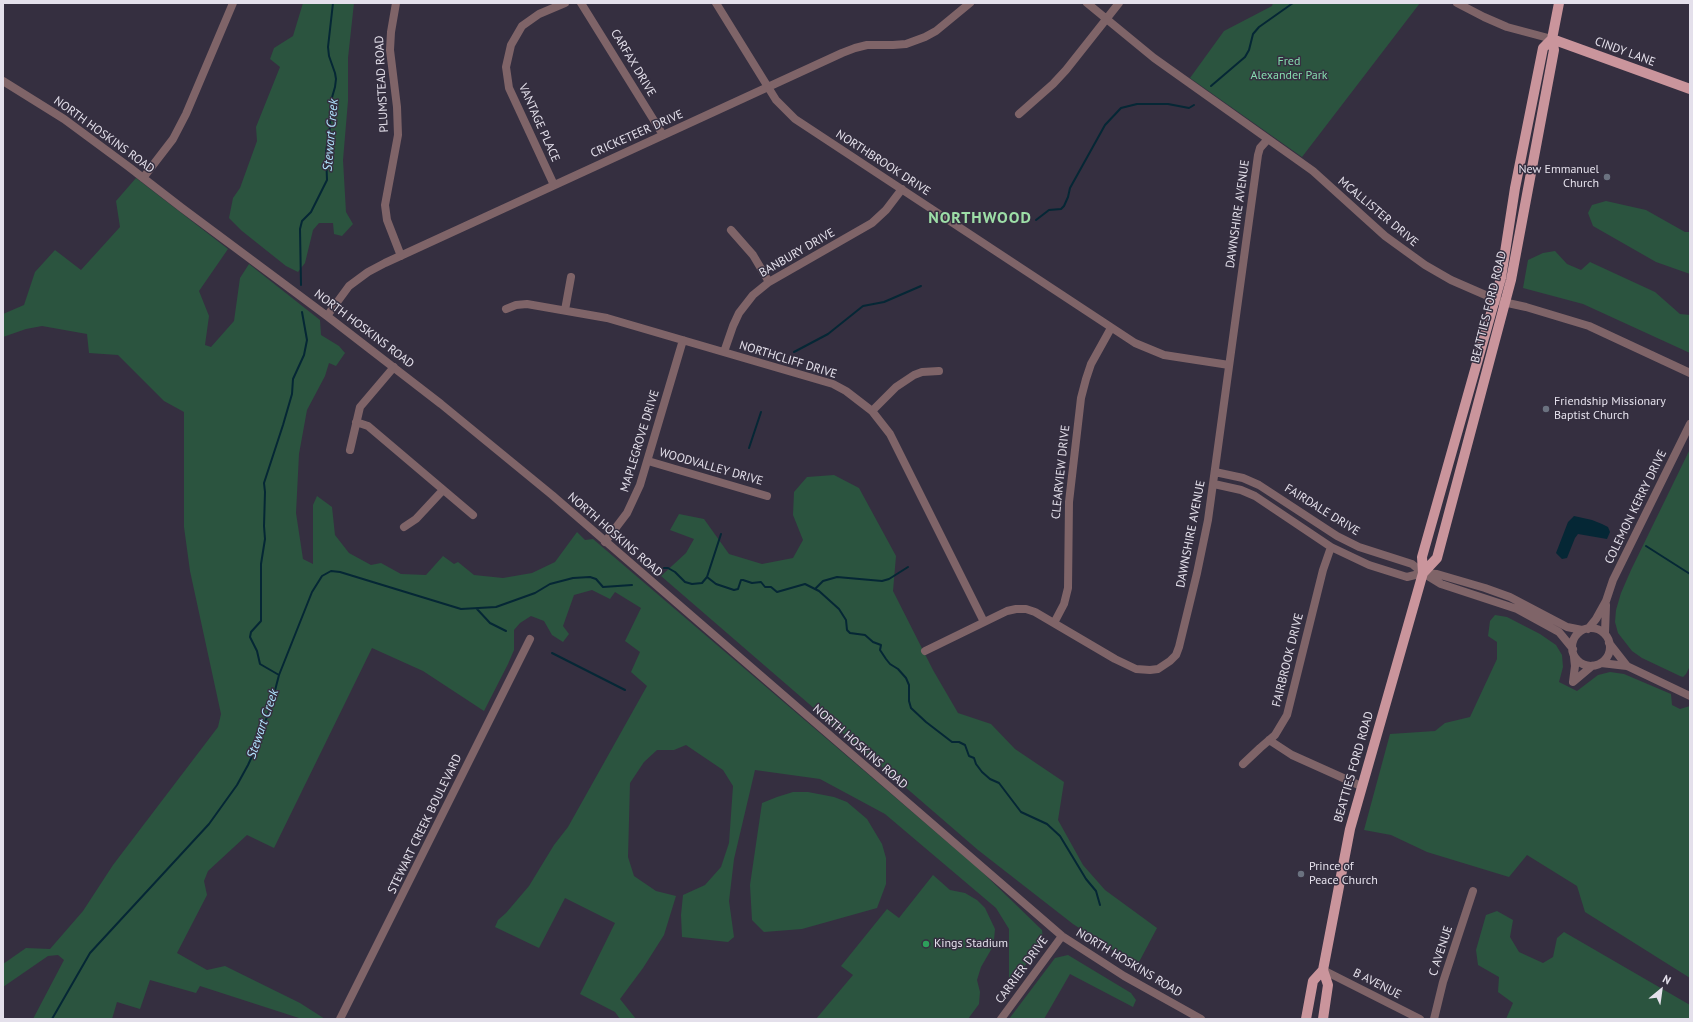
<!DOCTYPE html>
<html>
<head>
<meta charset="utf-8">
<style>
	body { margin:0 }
	#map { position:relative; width:1693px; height:1022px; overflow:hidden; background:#352f40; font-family:"PT Sans",sans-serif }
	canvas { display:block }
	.frame { position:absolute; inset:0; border:4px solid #e4e0eb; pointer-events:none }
	.north { position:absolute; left:1641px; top:970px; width:40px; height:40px; -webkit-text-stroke:3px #352f40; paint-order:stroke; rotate:29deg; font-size:11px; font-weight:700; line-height:16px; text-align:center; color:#e4e0eb }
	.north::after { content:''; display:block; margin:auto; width:14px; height:18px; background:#e4e0eb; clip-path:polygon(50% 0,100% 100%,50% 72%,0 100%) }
</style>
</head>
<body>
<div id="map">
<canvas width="1693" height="1022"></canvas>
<div class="frame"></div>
<div class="north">N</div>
</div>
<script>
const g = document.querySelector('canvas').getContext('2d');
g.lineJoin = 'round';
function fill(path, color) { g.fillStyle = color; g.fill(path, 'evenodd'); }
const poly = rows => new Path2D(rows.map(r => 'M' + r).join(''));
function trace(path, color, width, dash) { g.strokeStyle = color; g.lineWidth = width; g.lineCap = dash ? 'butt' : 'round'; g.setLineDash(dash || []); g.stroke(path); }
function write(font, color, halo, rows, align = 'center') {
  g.font = font + ' "PT Sans",sans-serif'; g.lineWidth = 3; g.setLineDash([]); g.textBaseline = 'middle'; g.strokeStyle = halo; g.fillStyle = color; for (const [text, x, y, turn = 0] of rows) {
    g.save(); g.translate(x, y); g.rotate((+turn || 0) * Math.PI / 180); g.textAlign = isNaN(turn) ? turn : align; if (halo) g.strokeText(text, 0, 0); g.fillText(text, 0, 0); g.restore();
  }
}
fill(poly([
	[303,3,354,3,348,58,348,101,343,160,346,212,353,224,342,236,334,234,333,223,319,223,313,230,305,263,298,272,286,266,242,231,229,218,233,198,240,188,257,141,256,127,280,67,270,59,274,48,293,36],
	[1273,3,1420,3,1302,157,1190,78,1224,31,1272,6],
	[136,178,228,249,199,291,209,316,205,345,211,347,234,321,240,278,249,264,320,320,321,335,339,346,345,353,336,366,329,363,325,376,307,410,299,454,296,513,303,559,313,564,313,505,317,496,332,507,335,535,349,553,371,565,381,563,401,574,426,575,443,556,454,564,458,562,474,575,503,578,532,573,555,562,577,532,585,540,593,539,979,869,1042,930,1043,940,1038,949,1013,981,1009,979,1009,929,996,908,885,814,820,779,755,770,734,859,729,901,734,937,728,942,682,937,681,915,683,895,705,885,721,867,729,843,733,786,723,770,686,745,674,750,657,750,644,762,630,783,628,857,634,876,656,891,676,896,664,935,643,968,620,999,636,1019,620,1019,615,1012,580,994,615,923,565,898,539,948,495,927,498,920,506,913,529,886,554,845,568,827,647,686,631,672,640,652,625,641,641,608,615,592,610,599,592,590,574,595,563,626,569,634,563,642,552,635,544,621,531,616,520,623,514,630,514,650,508,664,484,711,423,671,372,648,274,848,247,835,208,871,204,881,207,895,177,953,207,970,225,966,300,1003,325,1019,302,1019,200,986,196,993,150,980,140,1009,117,1002,112,1019,33,1019,64,960,58,955,48,956,3,987,3,964,26,948,50,949,83,911,113,865,218,727,221,714,190,571,184,527,184,412,164,401,118,355,89,353,87,334,42,326,26,329,3,337,3,314,24,305,35,272,55,250,81,270,120,227,116,201],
	[1606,201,1646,210,1685,232,1690,232,1690,274,1656,262,1593,226,1588,213,1592,205],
	[1555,251,1567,264,1581,270,1590,262,1655,292,1680,314,1690,315,1690,353,1583,304,1523,288,1528,260,1543,253],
	[1690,449,1690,666,1686,674,1683,677,1680,676,1642,658,1632,651,1618,633,1615,622,1616,610,1621,593,1631,570],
	[834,475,859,488,896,556,893,591,933,670,958,713,991,724,1015,749,1064,782,1058,820,1083,865,1105,890,1157,928,1139,962,1113,950,1073,924,978,850,661,576,686,553,694,539,670,530,679,514,704,519,729,554,762,564,793,558,803,540,793,515,794,492,807,477],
	[1495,615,1507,617,1540,634,1556,645,1562,655,1563,667,1559,682,1577,691,1598,675,1610,672,1624,674,1671,694,1672,705,1680,709,1690,706,1690,978,1585,912,1577,886,1527,855,1509,877,1427,852,1391,835,1364,830,1390,734,1435,731,1445,723,1470,717,1497,659,1497,642,1488,636,1490,621],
	[793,792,808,792,834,797,847,802,867,819,882,844,886,858,886,884,877,908,802,929,764,932,752,920,750,885,762,803,777,797],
	[933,875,950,890,965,893,977,900,985,908,995,929,994,940,992,948,981,967,977,980,980,992,979,1004,968,1019,816,1019,853,975,841,966,887,909,899,918],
	[1497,911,1513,920,1510,937,1519,952,1543,963,1553,957,1557,938,1564,932,1690,1005,1690,1019,1506,1019,1513,1003,1498,992,1499,977,1478,965,1476,950,1486,915],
	[1068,955,1131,993,1136,1000,1133,1007,1070,974,1044,1019,1009,1019,1055,958]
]), '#2b543f');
fill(poly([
	[1574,516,1592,520,1602,524,1608,527,1610,532,1607,539,1578,534,1575,538,1567,558,1562,559,1556,553,1568,522]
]), '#052735');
trace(poly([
	[1211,86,1245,57,1249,50,1253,34,1259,27,1293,3],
	[1036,220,1049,210,1061,209,1064,206,1068,197,1070,188,1105,125,1121,108,1137,104,1168,104,1189,108,1194,105],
	[301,285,300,229,302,221,311,212,327,180,326,152,330,127,331,101,335,87,336,79,335,73,329,56,328,47,333,3],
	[794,352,828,334,863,306,884,302,921,286],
	[749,448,761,412],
	[1646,546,1690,574],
	[664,568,668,568,675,572,685,582,692,584,702,583,707,577,721,534],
	[707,577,716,584,734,590,738,589,741,580,743,580,752,583,761,582,765,587,771,587,777,592,805,584,819,591,839,609,846,620,847,630,850,633,865,635,873,642,881,645,880,650,886,659,890,664,898,669,906,678,909,685,909,701,911,708,926,722,952,742,959,742,965,745,969,756,974,758,976,764,982,772,990,779,999,783,1021,812,1047,824,1060,836,1086,879,1096,891,1100,905],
	[815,589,823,581,837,577,882,581,889,579,908,567],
	[477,609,490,623,506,631],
	[552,653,625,690],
	[279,675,260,664,257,651,250,637,251,632,261,621,261,564,265,539,264,526,265,492,264,483,283,425,292,394,293,379,304,355,307,340,302,312],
	[52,1019,90,953,209,824,237,785,248,765,254,752,271,706,279,675,312,592,322,576,331,571,340,572,461,609,496,607,535,593,550,584,573,578,590,577,596,579,603,587,632,585]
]), '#052735', 2);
trace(poly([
	[396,3,391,32,390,50,397,107,398,135,385,205,387,220,401,256],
	[581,3,663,135],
	[716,3,776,100,795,119,1135,343,1164,355,1229,365],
	[1087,3,1154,58,1313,171,1385,236,1425,265,1451,280,1490,297,1494,300,1526,307,1589,326,1690,373],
	[1457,3,1484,17,1507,27,1552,39],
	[3,81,64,119,129,167,182,208,327,316,441,404,552,495,1062,936,1124,976,1201,1019],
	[1019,114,1053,84,1066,70,1119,3],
	[143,178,173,139,186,114,233,3],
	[554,185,509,88,506,67,511,45,522,26,539,14,565,3],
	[731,230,753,255,769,282],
	[506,309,516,305,527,304,607,318,833,384,846,391,872,411,890,434,984,622],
	[565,310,571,277],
	[327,316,349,286,368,272,385,263,842,53,855,48,867,45,893,45,906,44,925,37,936,31,970,3],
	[724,352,733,326,739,313,753,295,769,282,872,223,886,210,902,189],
	[872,411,896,387,914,375,922,372,939,371],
	[356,422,368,426,473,515],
	[350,450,360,407,394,367],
	[648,461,767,496],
	[1215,472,1243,478,1259,485,1337,536,1359,547,1412,564,1423,573,1441,584,1517,609,1559,632,1573,649],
	[1214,484,1241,490,1255,496,1331,547,1369,565,1407,577,1423,573,1437,574,1485,588,1510,597,1567,627,1582,630],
	[404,527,416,519,443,490],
	[605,542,627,513,640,485,683,340],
	[1054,623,1064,604,1068,588,1069,502,1081,398,1086,379,1091,364,1111,328],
	'1572 647a19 19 0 1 1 38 0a19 19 0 1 1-38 0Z',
	[1588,629,1596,619,1606,601,1613,580,1690,424],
	[1605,633,1606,605],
	[1609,643,1627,666],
	[925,651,1007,611,1016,609,1026,609,1035,612,1115,659,1136,669,1150,670,1158,669,1170,661,1176,655,1179,647,1197,573,1208,520,1258,155,1260,148,1268,139],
	[1574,657,1575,666,1573,682,1592,666],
	[1601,663,1627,666,1690,696],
	[1269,740,1292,755,1361,786],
	[1243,764,1260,748,1275,735,1287,715,1323,570,1331,547],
	[1323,970,1420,1019],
	[340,1019,530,639],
	[1001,1019,1062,936],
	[1434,1019,1443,982,1473,891]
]), '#7f6468', 8);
trace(poly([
	[1552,39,1690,89],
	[1423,573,1437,558,1511,280,1554,50,1552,39,1559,3],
	[1306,1019,1313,981,1323,970],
	[1323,1019,1328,985,1323,970,1350,829,1423,573,1422,557,1501,278,1515,188,1543,48,1552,39]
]), '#ca959c', 10);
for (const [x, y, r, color] of [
	[1607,177,4,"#6b7280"],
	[1546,409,4,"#6b7280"],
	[1301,874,4,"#6b7280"],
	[926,944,4,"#2e9e5b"]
]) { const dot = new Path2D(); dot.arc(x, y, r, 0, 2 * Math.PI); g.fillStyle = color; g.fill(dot); trace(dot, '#352f40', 1.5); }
write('12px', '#e4e0eb', '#352f40', [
	["CINDY LANE",1625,52,20],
	["CARFAX DRIVE",633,63,59],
	["PLUMSTEAD ROAD",382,84,-93],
	["VANTAGE PLACE",539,123,66],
	["CRICKETEER DRIVE",637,134,-24],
	["NORTH HOSKINS ROAD",104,135,36],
	["NORTHBROOK DRIVE",883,163,33],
	["MCALLISTER DRIVE",1378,212,40],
	["DAWNSHIRE AVENUE",1238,214,-82],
	["BANBURY DRIVE",797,253,-30],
	["BEATTIES FORD ROAD",1489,307,-76],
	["NORTH HOSKINS ROAD",364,329,37],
	["NORTHCLIFF DRIVE",788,360,17],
	["MAPLEGROVE DRIVE",640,441,-73],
	["WOODVALLEY DRIVE",711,467,16],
	["CLEARVIEW DRIVE",1061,472,-84],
	["COLEMON KERRY DRIVE",1636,507,-64],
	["FAIRDALE DRIVE",1322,510,32],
	["DAWNSHIRE AVENUE",1191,534,-79],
	["NORTH HOSKINS ROAD",615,535,41],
	["FAIRBROOK DRIVE",1288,660,-76],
	["NORTH HOSKINS ROAD",860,747,41],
	["BEATTIES FORD ROAD",1354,767,-74],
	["STEWART CREEK BOULEVARD",425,824,-64],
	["C AVENUE",1441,951,-72],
	["NORTH HOSKINS ROAD",1129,963,31],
	["CARRIER DRIVE",1022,970,-54],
	["B AVENUE",1377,984,27]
]);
write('12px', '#86deb0', '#352f40', [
	["Fred",1289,62],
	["Alexander Park",1289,76]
]);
write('12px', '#e4e0eb', '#352f40', [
	["New Emmanuel",1599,170,"right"],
	["Church",1599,184,"right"],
	["Friendship Missionary",1554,402],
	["Baptist Church",1554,416],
	["Prince of",1309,867],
	["Peace Church",1309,881],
	["Kings Stadium",934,944]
], 'left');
write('italic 13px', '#b1e5ff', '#352f40', [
	["Stewart Creek",331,135,-85],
	["Stewart Creek",263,724,-71]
]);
g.letterSpacing = '1px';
write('bold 16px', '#9ddea7', '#352f40', [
	["NORTHWOOD",980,218]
]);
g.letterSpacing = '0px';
</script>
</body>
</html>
